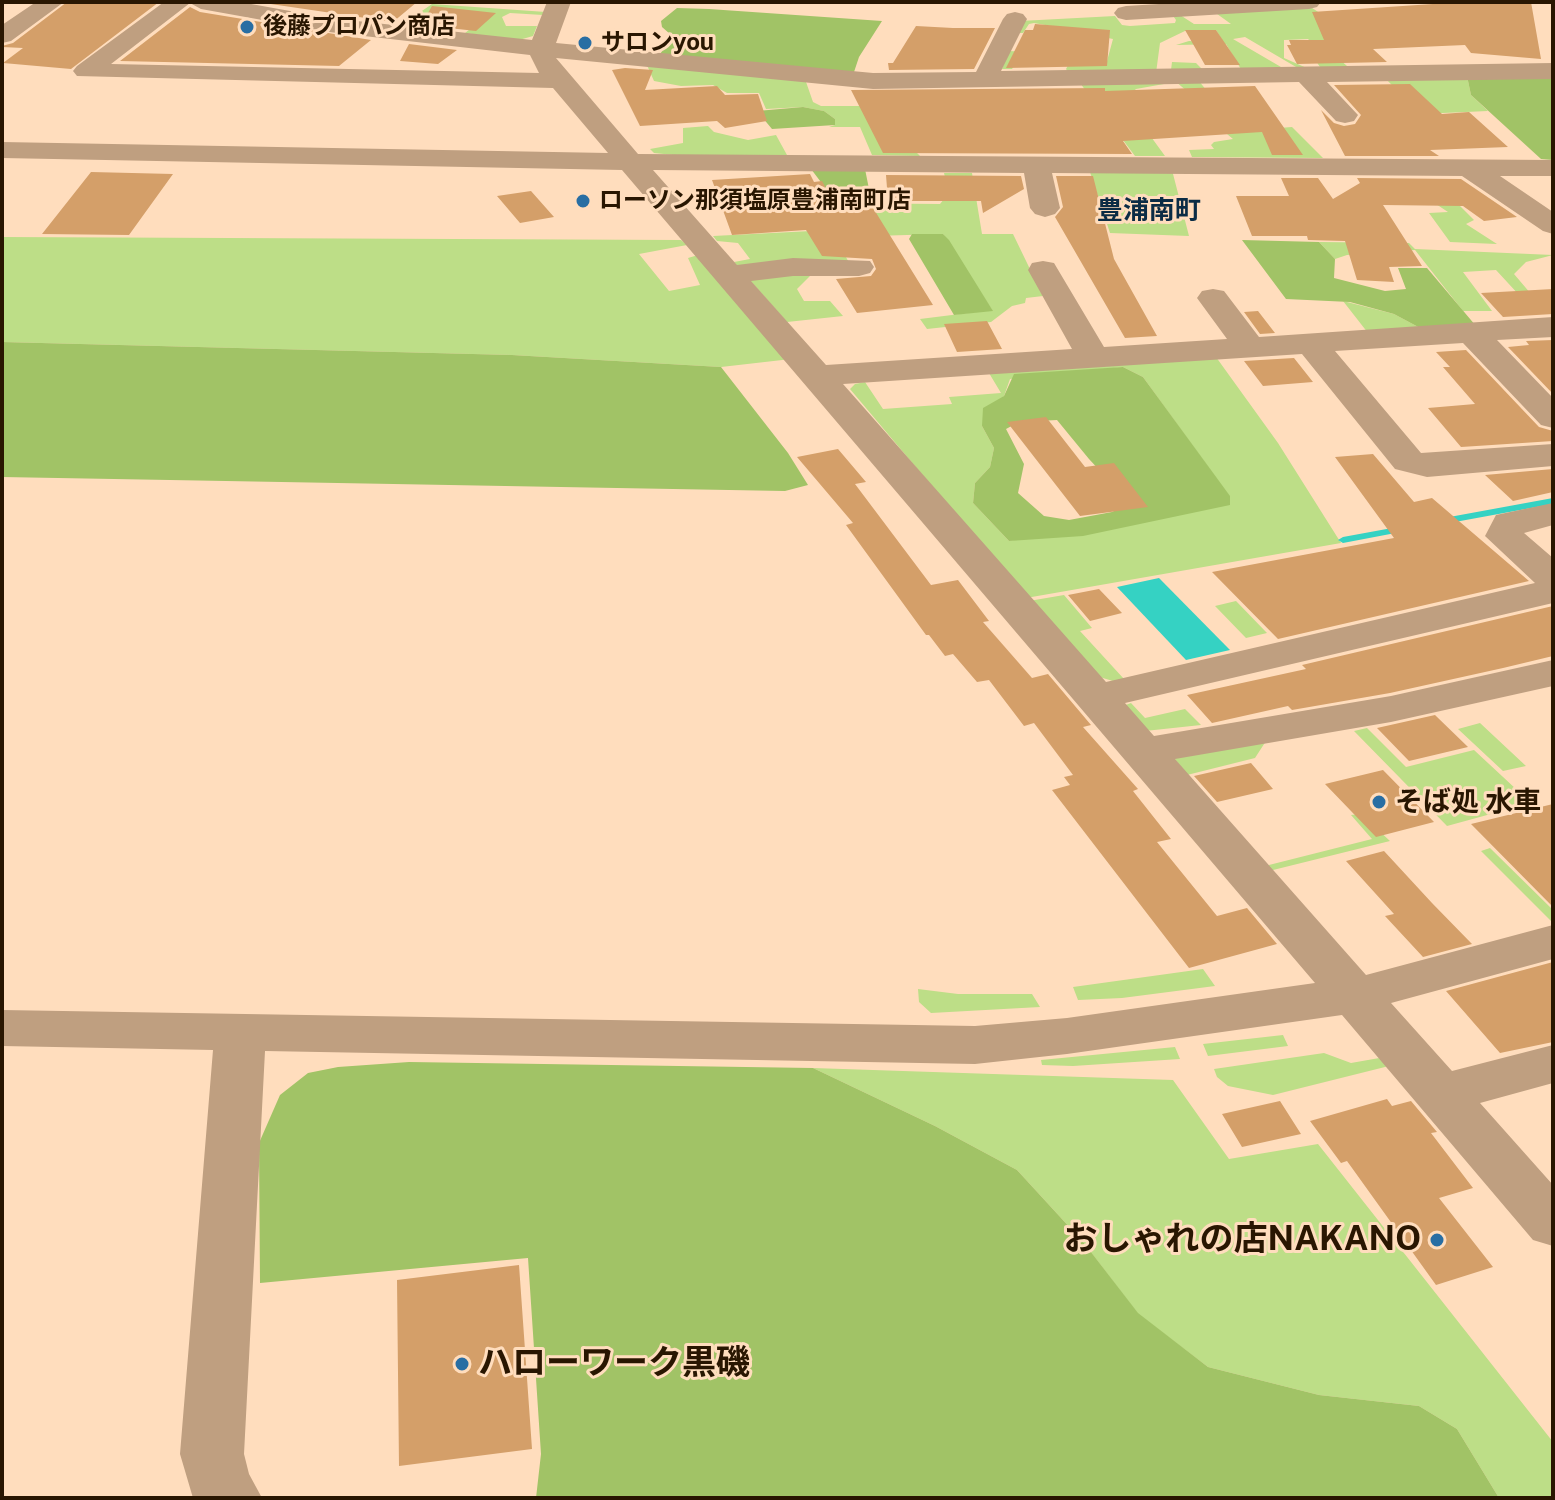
<!DOCTYPE html>
<html>
<head>
<meta charset="utf-8">
<style>
	body { margin:0 }
	#map { position:relative; width:1555px; height:1500px; overflow:hidden; background:#ffddbd; font-family:"Public Sans",sans-serif }
	canvas { display:block }
	.frame { position:absolute; inset:0; border:4px solid #291601; pointer-events:none }
</style>
</head>
<body>
<div id="map">
<canvas width="1555" height="1500"></canvas>
<div class="frame"></div>
</div>
<script>
const g = document.querySelector('canvas').getContext('2d');
g.lineJoin = 'round';
function fill(path, color) { g.fillStyle = color; g.fill(path, 'evenodd'); }
const poly = rows => new Path2D(rows.map(r => 'M' + r).join(''));
function trace(path, color, width, dash) { g.strokeStyle = color; g.lineWidth = width; g.lineCap = dash ? 'butt' : 'round'; g.setLineDash(dash || []); g.stroke(path); }
function write(font, color, halo, rows, align = 'center') {
  g.font = font + ' "Public Sans","Noto Sans JP",sans-serif'; g.lineWidth = 6; g.setLineDash([]); g.textBaseline = 'middle'; g.strokeStyle = halo; g.fillStyle = color; for (const [text, x, y, turn = 0] of rows) {
    g.save(); g.translate(x, y); g.rotate((+turn || 0) * Math.PI / 180); g.textAlign = isNaN(turn) ? turn : align; if (halo) g.strokeText(text, 0, 0); g.fillText(text, 0, 0); g.restore();
  }
}
fill(poly([
	[432,4,546,12,543,15,510,13,502,17,506,26,537,26,533,36,519,40,465,33,474,26,438,15,419,13],
	[1309,6,1332,21,1343,21,1372,44,1325,47,1354,72,1330,73,1322,70,1310,52,1320,51,1308,39,1284,40,1284,58,1318,73,1308,74,1245,37,1233,39,1293,74,1179,74,1171,70,1172,62,1196,63,1205,72,1242,71,1226,44,1176,45,1189,41,1224,43,1216,30,1187,30,1160,43,1156,73,1069,73,1066,69,1071,60,1107,61,1113,39,1087,34,1078,35,1060,60,1026,57,1018,60,1012,69,1002,69,1008,51,1057,53,1062,28,1034,23,1029,24,1023,33,1014,33,1020,21,1115,16,1122,25,1130,26,1175,23,1176,20,1171,13,1177,13,1194,24,1231,24,1213,11],
	[646,63,805,79,813,102,821,106,871,106,920,156,872,155,860,127,829,127,835,125,835,119,824,111,803,107,766,109,759,93,727,93,713,85,681,86,654,81],
	[1467,76,1471,95,1488,111,1420,114,1386,79],
	[1077,79,1162,81,1164,84,1136,89,1133,92,1138,119,1165,156,1135,156],
	[1174,80,1198,80,1240,131,1292,127,1323,158,1192,157,1189,150,1214,149,1211,145,1214,142,1233,139,1215,124,1204,106],
	[708,126,714,132,748,140,776,135,787,155,674,155,654,153,650,149,683,143,683,128],
	[1089,169,1172,170,1189,236,1110,233],
	[944,173,972,173,982,234,1013,234,1043,296,1026,298,1025,303,1012,306,991,322,927,329,920,319,992,310,943,234,836,237,849,263,739,268,734,262,750,259,738,243,717,241,713,236,831,230,820,203,940,204,949,193],
	[1430,200,1457,203,1474,220,1466,224,1497,244,1450,242,1429,213,1448,212],
	[2,237,681,240,687,245,639,254,669,291,700,285,688,258,698,255,791,359,721,367,512,355,2,342],
	[1319,242,1409,243,1415,249,1553,255,1526,262,1514,274,1537,301,1532,309,1496,270,1463,272,1492,311,1463,311,1415,250,1347,255,1335,259],
	[814,272,797,289,804,301,830,301,843,316,787,322,747,277],
	[1343,301,1394,314,1422,329,1368,333],
	[1216,357,1278,443,1341,543,1026,598,850,389,855,384,865,382,883,409,952,404,949,397,1001,393,989,373],
	[1123,367,1143,377,1229,496,1009,541,973,503,975,483,990,467,994,448,982,426,1004,396,1010,379],
	[1064,595,1092,628,1080,631,1124,679,1113,681,1096,676,1029,601],
	[1236,601,1267,633,1246,638,1215,606],
	[1131,703,1145,718,1185,709,1201,725,1145,731,1123,706],
	[1480,723,1526,766,1503,771,1458,729],
	[1367,728,1406,767,1474,750,1531,803,1447,826,1354,731],
	[1266,741,1255,758,1187,775,1171,754],
	[1361,814,1390,841,1269,871,1265,866,1372,839,1351,815],
	[1490,848,1553,910,1553,923,1481,851],
	[1203,969,1215,986,1122,998,1078,1000,1073,987],
	[918,989,958,994,1032,994,1040,1007,931,1013,919,1002],
	[1283,1035,1288,1046,1208,1056,1203,1044],
	[1175,1047,1180,1059,1073,1066,1042,1065,1041,1060],
	[1324,1053,1351,1063,1385,1057,1389,1066,1273,1095,1228,1086,1217,1077,1214,1069],
	[813,1068,1173,1080,1229,1159,1318,1144,1553,1442,1553,1498,1499,1498,1457,1429,1419,1406,1319,1395,1208,1367,1138,1314,1084,1243,1017,1170,935,1126]
]), '#bdde87');
fill(poly([
	[677,8,709,9,882,21,859,57,853,75,659,57,670,34,662,27,661,21],
	[1553,74,1553,160,1541,159,1471,95,1467,76],
	[803,107,824,111,835,119,835,125,772,129,757,111],
	[811,169,865,169,871,199,833,198],
	[912,234,943,234,949,240,993,311,954,315,909,239],
	[1242,240,1319,242,1335,259,1334,278,1385,291,1406,289,1398,268,1427,268,1476,326,1422,329,1394,314,1350,302,1286,299],
	[2,342,512,355,721,367,788,453,808,485,785,491,2,477],
	[1123,367,1143,377,1230,496,1230,505,1083,536,1009,541,973,503,975,483,990,467,994,448,982,426,983,408,1004,396,1014,374],
	[1057,420,1089,459,1130,503,1112,512,1069,520,1044,516,1018,493,1024,464,1006,429,1019,422],
	[409,1062,813,1068,935,1126,1017,1170,1084,1243,1138,1313,1208,1367,1319,1395,1419,1406,1457,1429,1499,1498,536,1498,541,1454,528,1258,260,1283,259,1143,280,1095,308,1073,338,1067]
]), '#a1c366');
fill(poly([
	[1159,578,1230,650,1186,660,1117,587]
]), '#35d2c3');
fill(poly([
	[1553,498,1553,504,1444,524,1439,521,1444,518,1553,498],
	[1403,526,1406,527,1408,529,1406,531,1343,543,1338,540,1343,537,1403,526]
]), '#35d2c3');
fill(poly([
	[67,2,159,2,71,69,3,63,23,48,2,47,2,46,13,43],
	[257,2,417,2,393,22],
	[1463,2,1531,2,1541,59,1471,53,1465,45,1373,49,1387,62,1297,64,1287,45,1291,45,1289,40,1324,40,1312,12],
	[432,6,496,13,476,31,421,25],
	[190,7,200,12,371,40,339,66,120,61],
	[1035,24,1110,30,1107,66,1006,68,1025,30,1033,30],
	[916,26,953,28,995,28,974,69,889,70,888,63,893,63],
	[1185,30,1216,30,1240,65,1205,65],
	[409,44,457,50,438,64,400,61],
	[625,68,653,70,645,90,717,86,725,95,758,94,767,121,725,128,717,121,640,126,612,70],
	[1410,84,1442,114,1469,112,1508,147,1430,150,1439,156,1345,156,1321,110,1334,123,1344,126,1355,124,1361,115,1334,85],
	[1255,86,1303,155,1272,155,1262,132,1123,141,1132,154,883,153,851,90,1105,88,1105,91],
	[91,172,173,174,129,235,42,234],
	[810,174,814,182,822,181,834,203,870,203,933,305,857,313,836,279,871,276,876,269,872,259,822,256,806,230,732,235,712,180],
	[886,175,1021,176,1024,189,983,213,981,201,888,201],
	[1056,176,1093,176,1114,259,1157,336,1125,338,1055,217,1063,207],
	[1281,178,1318,178,1333,199,1360,183,1357,178,1461,179,1517,217,1484,221,1463,206,1383,205,1422,266,1389,267,1394,282,1357,280,1345,241,1308,240,1307,236,1252,236,1236,196,1289,196],
	[531,191,554,217,520,223,497,196],
	[1553,289,1553,314,1503,317,1481,293],
	[1258,311,1275,333,1260,334,1244,312],
	[987,321,1002,349,957,352,944,324],
	[1553,340,1553,394,1508,347,1529,345,1526,341],
	[1466,350,1539,427,1553,431,1553,441,1461,447,1428,408,1475,404,1443,367,1450,367,1436,352],
	[1294,358,1313,382,1263,386,1244,361],
	[1046,417,1085,467,1114,463,1148,507,1080,516,1007,422],
	[838,449,866,482,855,484,931,585,958,580,989,621,983,622,1032,678,1048,674,1091,725,1083,727,1138,789,1133,791,1171,839,1157,842,1217,916,1247,908,1277,944,1189,968,1052,790,1070,785,1064,777,1073,775,1034,723,1024,726,989,680,977,682,953,654,945,656,929,635,926,635,846,525,853,523,797,457],
	[1373,454,1414,502,1432,498,1529,581,1278,639,1212,572,1394,538,1335,457],
	[1553,469,1553,492,1513,501,1485,475],
	[1099,589,1122,613,1090,621,1068,595],
	[1553,606,1553,656,1503,668,1390,693,1292,710,1288,706,1212,723,1187,695,1306,669,1302,665],
	[1435,715,1468,747,1409,761,1377,728],
	[1251,763,1273,789,1217,802,1194,776],
	[1383,770,1434,822,1376,837,1325,784],
	[1553,804,1553,907,1471,824],
	[1384,851,1432,903,1472,944,1423,957,1385,916,1394,914,1346,861],
	[1553,962,1553,1042,1500,1053,1446,991],
	[1387,1099,1392,1106,1411,1101,1437,1132,1431,1133,1473,1188,1439,1198,1493,1267,1436,1285,1347,1161,1341,1163,1310,1121],
	[1280,1101,1301,1134,1242,1147,1222,1114],
	[519,1265,532,1449,399,1466,397,1280]
]), '#d49f69');
fill(poly([
	[36,2,64,2,11,41,2,43,2,25,36,2],
	[164,2,240,2,329,18,532,40,547,2,571,2,556,43,873,73,976,72,1003,19,1007,14,1015,12,1023,14,1027,19,1001,71,1553,63,1553,79,1327,82,1358,115,1354,121,1345,123,1336,121,1299,82,873,89,556,58,638,154,1553,160,1553,176,1500,176,1553,212,1553,234,1543,231,1462,176,1052,173,1060,208,1055,214,1045,217,1035,214,1030,208,1024,173,653,170,737,265,793,258,870,261,874,267,870,273,859,276,793,276,751,281,826,365,1072,349,1028,270,1032,263,1043,261,1054,263,1104,347,1227,339,1197,298,1202,291,1213,289,1224,291,1259,337,1553,317,1553,337,1497,340,1553,398,1553,428,1541,425,1463,343,1335,351,1421,453,1553,444,1553,466,1427,477,1395,469,1302,354,843,384,1106,682,1535,583,1485,536,1496,515,1553,503,1553,525,1524,533,1553,558,1553,603,1125,703,1154,736,1391,696,1553,660,1553,686,1391,722,1175,759,1366,975,1553,925,1553,959,1391,1003,1452,1071,1553,1045,1553,1083,1480,1103,1553,1185,1553,1246,1533,1240,1342,1015,1067,1054,975,1064,265,1051,244,1454,249,1474,262,1498,193,1498,180,1454,213,1050,2,1046,2,1010,975,1026,1067,1018,1315,983,622,170,2,158,2,142,608,153,553,88,77,76,73,71,77,66,164,2],
	[190,3,201,9,329,32,530,55,539,73,111,64,190,3],
	[1192,2,1321,2,1317,7,1309,9,1126,20,1118,18,1114,13,1118,8,1126,6,1192,2]
]), '#bf9f80');
for (const [x, y, r, color] of [
	[247,27,8,"#296ea3"],
	[585,43,8,"#296ea3"],
	[583,201,8,"#296ea3"],
	[1379,802,8,"#296ea3"],
	[1437,1240,8,"#296ea3"],
	[462,1364,8,"#296ea3"]
]) { const dot = new Path2D(); dot.arc(x, y, r, 0, 2 * Math.PI); g.fillStyle = color; g.fill(dot); trace(dot, '#ffddbd', 3); }
write('bold 24px', '#291601', '#ffddbd', [
	["後藤プロパン商店",263,27],
	["サロンyou",601,43],
	["ローソン那須塩原豊浦南町店",599,201]
], 'left');
write('bold 26px', '#0b2c45', '#ffddbd', [
	["豊浦南町",1149,211]
]);
write('bold 28px', '#291601', '#ffddbd', [
	["そば処 水車",1395,802]
], 'left');
write('bold 34px', '#291601', '#ffddbd', [
	["おしゃれの店NAKANO",1421,1240],
	["ハローワーク黒磯",478,1364,"left"]
], 'right');
</script>
</body>
</html>
